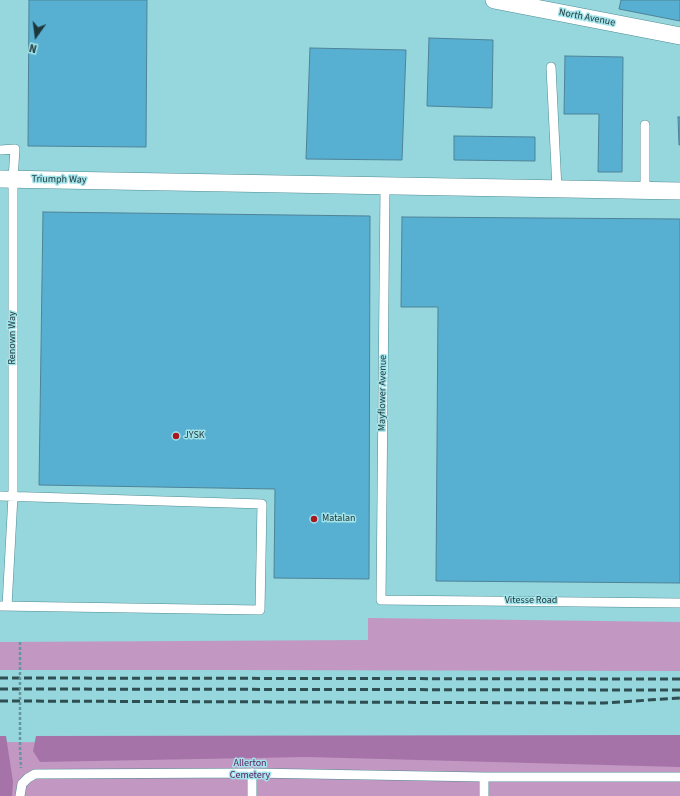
<!DOCTYPE html>
<html>
<head>
<meta charset="utf-8">
<style>
	body { margin:0 }
	#map { position:relative; width:680px; height:796px; overflow:hidden; background:#96d6dd; font-family:"Source Sans 3",sans-serif }
	canvas { display:block }
	.north { position:absolute; left:16px; top:16px; width:40px; height:40px; -webkit-text-stroke:3px #a3e3ea; paint-order:stroke; rotate:194deg; font-size:11px; font-weight:700; line-height:16px; text-align:center; color:#1c3639 }
	.north::after { content:''; display:block; margin:auto; width:14px; height:18px; background:#1c3639; clip-path:polygon(50% 0,100% 100%,50% 72%,0 100%) }
</style>
</head>
<body>
<div id="map">
<canvas width="680" height="796"></canvas>
<div class="north">N</div>
</div>
<script>
const g = document.querySelector('canvas').getContext('2d');
g.lineJoin = 'round';
function fill(path, color) { g.fillStyle = color; g.fill(path, 'evenodd'); }
const poly = rows => new Path2D(rows.map(r => 'M' + r).join(''));
function trace(path, color, width, dash) { g.strokeStyle = color; g.lineWidth = width; g.lineCap = dash ? 'butt' : 'round'; g.setLineDash(dash || []); g.stroke(path); }
function write(font, color, halo, rows, align = 'center') {
  g.font = font + ' "Source Sans 3",sans-serif'; g.lineWidth = 3; g.setLineDash([]); g.textBaseline = 'middle'; g.strokeStyle = halo; g.fillStyle = color; for (const [text, x, y, turn = 0] of rows) {
    g.save(); g.translate(x, y); g.rotate((+turn || 0) * Math.PI / 180); g.textAlign = isNaN(turn) ? turn : align; if (halo) g.strokeText(text, 0, 0); g.fillText(text, 0, 0); g.restore();
  }
}
fill(poly([
	[368,618,680,622,680,671,217,670,0,670,0,642,368,640],
	[0,742,680,745,680,796,0,796]
]), '#c298c3');
fill(poly([
	[680,735,680,767,307,757,40,762,33,751,36,736],
	[0,736,6,736,13,782,12,796,0,796]
]), '#a673a8');
const building = poly([
	[29,0,147,0,146,147,28,146,29,0],
	[621,0,680,0,680,21,619,9,621,0],
	[429,38,493,40,492,108,427,106,429,38],
	[310,48,406,50,402,160,306,159,310,48],
	[565,56,623,57,622,172,598,172,599,114,564,114,565,56],
	[678,117,680,117,680,145,679,145,678,117],
	[454,136,535,137,535,161,454,160,454,136],
	[43,212,370,216,369,579,274,578,275,489,39,485,43,212],
	[402,217,680,219,680,583,436,581,438,307,401,307,402,217]
]);
fill(building, '#57b0d1');
trace(building, '#4e8398', 1);
const lane = poly([
	[551,67,557,189],
	[0,150,15,149,13,179,13,496,7,606],
	[385,186,381,600,680,603],
	[645,191,645,125],
	[0,496,262,504,260,610,0,606],
	[484,777,484,796],
	[20,796,22,784,28,778,35,774,252,773,484,777,680,777],
	[252,796,252,773]
]);
const street = poly([
	[494,0,680,36],
	[0,179,680,191]
]);
trace(lane, '#4e8c93', 10);
trace(street, '#4e8c93', 18);
trace(poly([
	[20,747,21,768]
]), '#65969b', 2.5, [3, 2]);
trace(lane, '#fff', 9);
trace(street, '#fff', 17);
trace(poly([
	[0,678,680,679],
	[0,689,680,690],
	[0,701,604,703,680,698]
]), '#2f4e52', 3, [8, 4]);
trace(poly([
	[20,642,20,747]
]), '#65969b', 2.5, [3, 2]);
for (const [x, y, r, color] of [
	[176,436,4,"#ab171f"],
	[314,519,4,"#ab171f"]
]) { const dot = new Path2D(); dot.arc(x, y, r, 0, 2 * Math.PI); g.fillStyle = color; g.fill(dot); trace(dot, '#a3e3ea', 1.5); }
write('10px', '#1c3639', '#a3e3ea', [
	["North Avenue",587,18,11],
	["Triumph Way",59,180,1],
	["Renown Way",13,338,-90],
	["Mayflower Avenue",383,393,-89],
	["Vitesse Road",531,601]
]);
write('10px', '#1c3639', '#a3e3ea', [
	["JYSK",184,436],
	["Matalan",322,519]
], 'left');
write('10px', '#5b1b5e', '#a3e3ea', [
	["Allerton",250,764],
	["Cemetery",250,776]
]);
</script>
</body>
</html>
